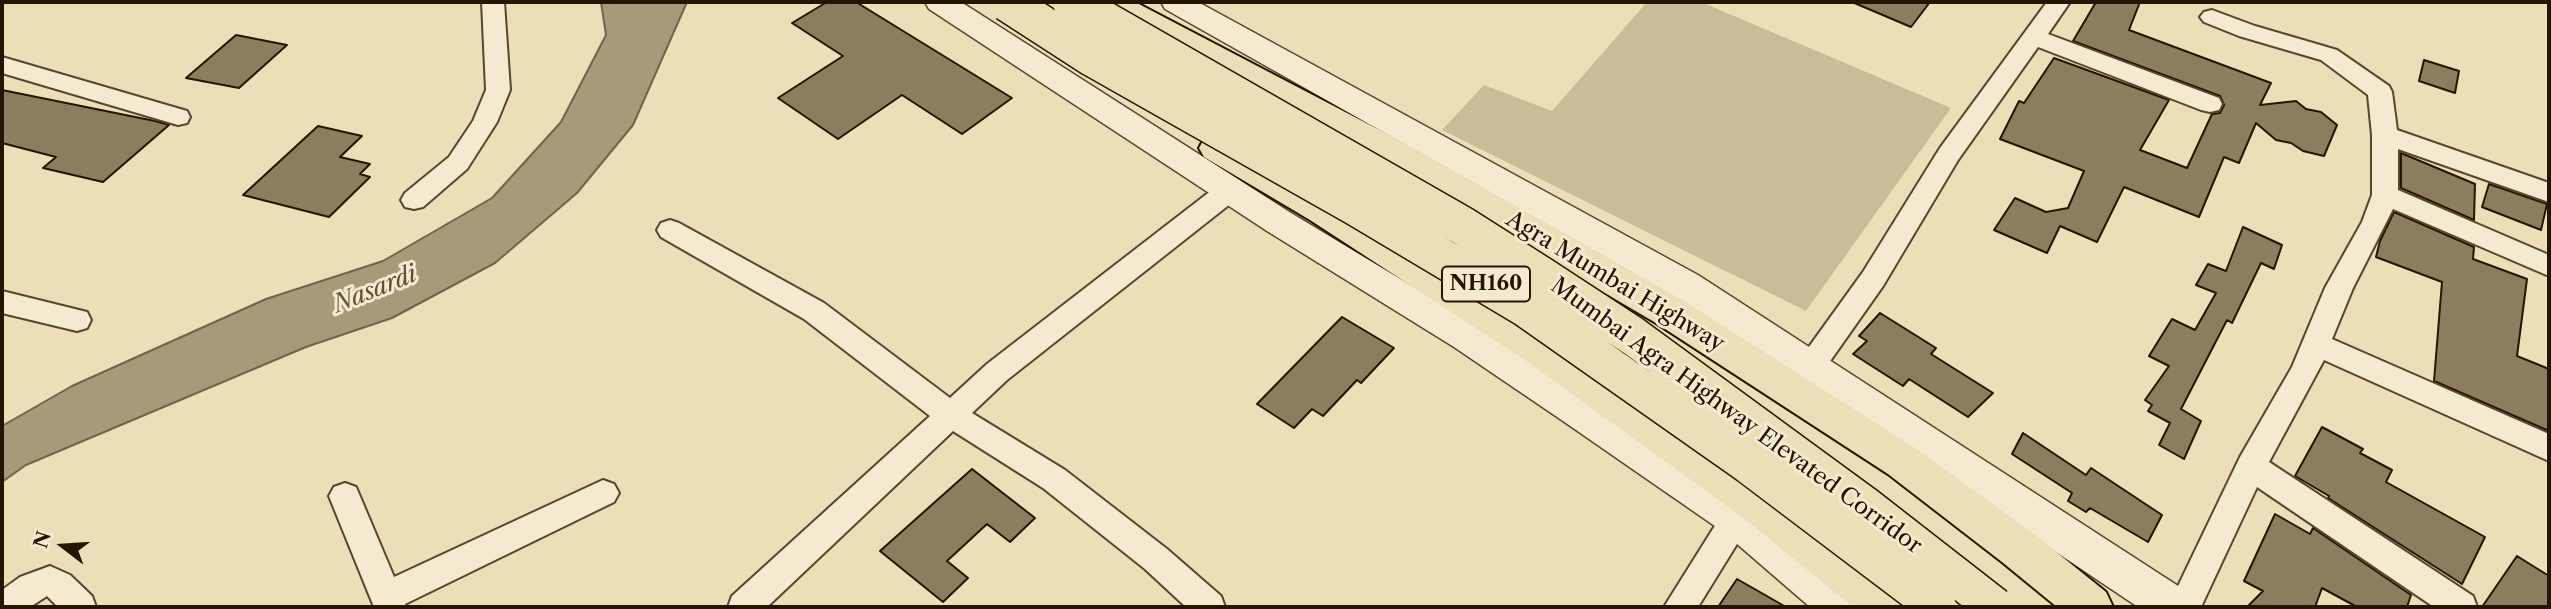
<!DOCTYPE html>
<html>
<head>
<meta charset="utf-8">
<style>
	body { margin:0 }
	#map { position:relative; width:2551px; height:609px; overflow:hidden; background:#ecdeb6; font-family:"Libre Caslon Text",serif }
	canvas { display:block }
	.frame { position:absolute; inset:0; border:4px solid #241400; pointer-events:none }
	.north { position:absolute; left:28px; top:511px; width:70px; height:70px; -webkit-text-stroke:5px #f3ead0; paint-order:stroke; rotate:287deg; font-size:19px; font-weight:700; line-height:28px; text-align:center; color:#241400 }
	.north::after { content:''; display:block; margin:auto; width:24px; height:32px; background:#241400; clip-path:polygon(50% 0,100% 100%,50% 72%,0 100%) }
</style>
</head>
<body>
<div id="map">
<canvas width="2551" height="609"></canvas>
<div class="frame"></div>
<div class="north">N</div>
</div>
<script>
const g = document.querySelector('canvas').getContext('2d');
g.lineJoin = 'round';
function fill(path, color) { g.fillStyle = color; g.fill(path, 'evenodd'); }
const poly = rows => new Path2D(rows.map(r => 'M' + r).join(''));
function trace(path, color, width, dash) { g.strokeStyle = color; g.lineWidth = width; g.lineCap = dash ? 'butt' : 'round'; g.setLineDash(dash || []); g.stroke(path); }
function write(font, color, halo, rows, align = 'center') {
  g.font = font + ' "Libre Caslon Text",serif'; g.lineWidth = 6; g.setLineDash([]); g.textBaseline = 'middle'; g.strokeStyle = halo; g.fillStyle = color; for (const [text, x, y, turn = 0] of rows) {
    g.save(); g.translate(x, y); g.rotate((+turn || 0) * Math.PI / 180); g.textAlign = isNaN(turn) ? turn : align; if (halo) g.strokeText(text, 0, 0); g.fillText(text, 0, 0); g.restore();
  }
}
fill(poly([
	[1647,2,1701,2,1951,108,1806,311,1442,130,1484,85,1552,111]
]), '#cabc97');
const water = poly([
	[601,2,687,2,633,125,577,193,495,263,392,318,306,347,26,465,2,482,2,426,72,386,266,299,383,261,492,198,561,122,606,35,601,2]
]);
fill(water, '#a89978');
trace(water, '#736448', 2);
const building = poly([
	[827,2,856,2,1012,98,962,134,902,95,838,139,778,98,843,56,792,23,827,2],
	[1852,2,1930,2,1911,27,1852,2],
	[2096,2,2140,2,2129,30,2271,83,2260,105,2296,101,2306,109,2321,112,2337,125,2324,156,2303,151,2291,143,2276,140,2256,123,2239,163,2224,157,2199,217,2124,187,2097,242,2060,226,2047,253,1994,230,2015,198,2046,212,2068,208,2084,171,2000,139,2019,101,2024,103,2054,58,2169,100,2140,150,2187,168,2212,114,2220,113,2224,105,2220,96,2073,41,2096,2],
	[236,35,287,45,239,88,186,78,236,35],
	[2424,60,2459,71,2455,93,2419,81,2424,60],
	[2,90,155,121,169,125,103,182,43,168,56,157,2,143,2,90],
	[318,126,362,136,340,157,370,164,360,174,370,177,329,217,243,195,318,126],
	[2401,153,2475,184,2474,220,2401,188,2401,153],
	[2489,184,2547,204,2541,230,2482,207,2489,184],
	[2394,212,2474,247,2473,259,2527,279,2517,356,2549,369,2549,431,2434,381,2442,282,2376,257,2380,241,2394,212],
	[2243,227,2282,245,2274,269,2261,263,2232,323,2227,320,2181,409,2201,421,2184,459,2159,445,2170,423,2148,411,2152,405,2145,400,2169,366,2149,356,2172,319,2195,330,2216,293,2196,285,2208,264,2226,271,2243,227],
	[1880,313,1936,348,1931,354,1993,393,1968,417,1909,379,1903,386,1853,354,1867,341,1859,336,1880,313],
	[1342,317,1394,348,1361,383,1357,380,1323,416,1312,409,1294,428,1257,404,1342,317],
	[2322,427,2363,449,2360,453,2392,470,2386,482,2485,537,2462,584,2328,498,2329,496,2295,476,2322,427],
	[2023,433,2086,475,2091,468,2162,515,2148,542,2090,508,2086,512,2068,501,2072,493,2012,454,2023,433],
	[972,469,1035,518,1010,542,987,524,947,561,968,578,943,602,880,551,972,469],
	[2275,514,2310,534,2313,528,2411,595,2407,607,2357,607,2322,588,2315,607,2247,607,2263,591,2244,581,2275,514],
	[2517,556,2549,576,2549,607,2482,607,2517,556],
	[1737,579,1786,607,1718,607,1737,579]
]);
fill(building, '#8c7d5f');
trace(building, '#241400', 2);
const minor = poly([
	[482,2,504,2,510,90,497,122,467,169,423,207,414,209,405,207,401,200,405,193,449,157,473,121,486,90,482,2],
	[2047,2,2070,2,2048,34,2219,98,2222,104,2219,110,2210,112,2201,110,2038,47,1958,160,1883,286,1821,374,1811,378,1801,374,1796,366,1801,358,1863,272,1940,148,2047,2],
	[2212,10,2255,26,2337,50,2389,86,2392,92,2397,130,2549,183,2549,202,2398,149,2398,190,2549,255,2549,276,2393,209,2353,288,2332,339,2549,434,2549,461,2324,360,2269,462,2473,596,2477,607,2434,607,2257,487,2201,607,2168,607,2240,457,2292,367,2325,288,2362,222,2372,195,2372,135,2368,95,2321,60,2239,36,2204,22,2200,17,2204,12,2212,10],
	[2,57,187,111,190,117,187,123,178,125,2,73,2,57],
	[1230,181,1239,183,1243,190,1239,197,1007,380,972,413,1065,470,1167,549,1221,596,1225,607,1186,607,1145,569,1043,488,953,431,767,607,728,607,732,596,930,416,804,319,661,237,657,230,661,223,670,220,679,223,824,303,950,398,987,364,1221,183,1230,181],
	[2,291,87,312,91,320,87,328,77,331,2,313,2,291],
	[603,480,614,484,619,493,614,502,405,604,406,607,374,607,329,496,334,487,345,483,356,487,394,577,603,480],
	[1737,504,1748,508,1753,518,1698,607,1664,607,1726,508,1737,504],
	[50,566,70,575,92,596,96,607,58,607,47,596,30,607,2,607,2,590,20,577,50,566]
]);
const tertiary = poly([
	[925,2,961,2,1291,213,1480,327,1752,505,1856,593,1863,607,1810,607,1722,531,1563,421,1454,347,1267,231,929,9,925,2],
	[1161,2,1198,2,1698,275,2189,593,2196,607,2138,607,1672,295,1165,9,1161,2]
]);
const primary = poly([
	[1095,2,1135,2,1391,136,1684,301,1918,450,2034,534,2106,592,2113,607,2057,607,2002,562,1888,474,1656,323,1367,154,1100,9,1095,2],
	[1216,136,1228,139,1336,202,1553,338,1775,493,1903,592,1910,607,1853,607,1745,519,1525,360,1310,220,1204,157,1199,148,1204,139,1216,136]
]);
trace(minor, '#56462e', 4);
trace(tertiary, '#56462e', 3);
trace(primary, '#241400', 4);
fill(minor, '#f3ead0');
fill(tertiary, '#f3ead0');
fill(primary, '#ecdeb6');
const motorwayBridge = poly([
	[1007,2,1092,57,1355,206,1526,308,1748,464,1937,607],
	[1072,2,1463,226,1543,277,1633,336,1864,505,1995,607]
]);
trace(motorwayBridge, '#241400', 41, []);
trace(motorwayBridge, '#ecdeb6', 38);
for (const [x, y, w] of [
	[1486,284,88]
]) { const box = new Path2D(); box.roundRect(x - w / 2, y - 17.5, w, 35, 5); g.fillStyle = '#f3ead0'; g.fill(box); trace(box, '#241400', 2); }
write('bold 21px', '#241400', null, [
	["NH160",1486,284]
]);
write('23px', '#241400', '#f3ead0', [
	["Agra Mumbai Highway",1615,282,31],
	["Mumbai Agra Highway Elevated Corridor",1736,416,36]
]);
write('italic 24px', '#5f5036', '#f3ead0', [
	["Nasardi",375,290,-22]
]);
</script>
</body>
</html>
